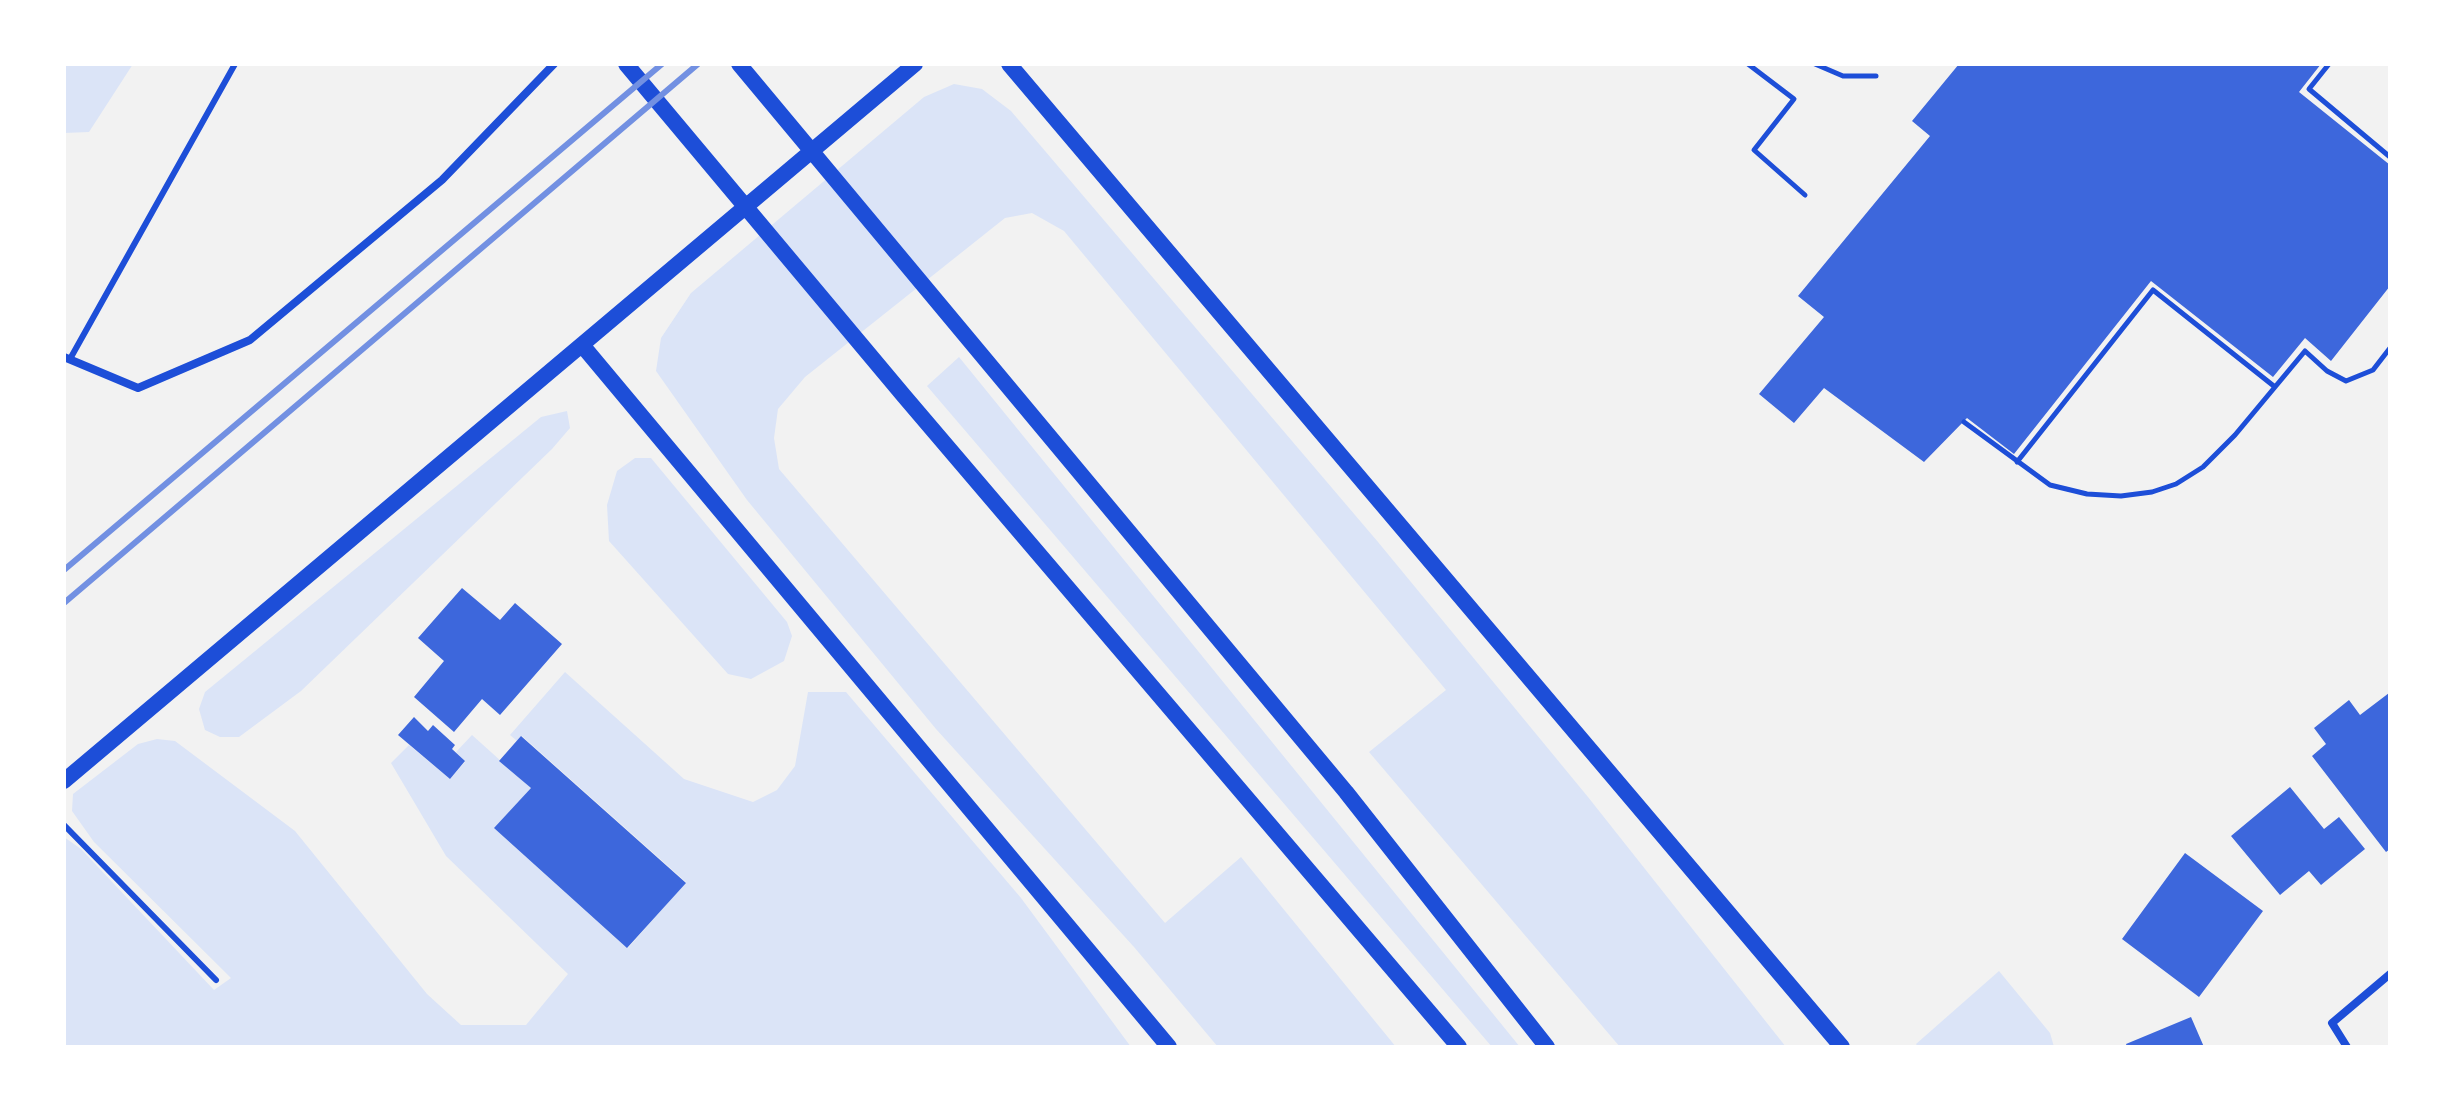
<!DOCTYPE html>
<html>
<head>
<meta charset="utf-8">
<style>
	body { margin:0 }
	#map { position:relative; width:2454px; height:1111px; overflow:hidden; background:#f2f2f2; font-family:"IBM Plex Sans",sans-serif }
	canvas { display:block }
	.frame { position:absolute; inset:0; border:66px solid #fff; pointer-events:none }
</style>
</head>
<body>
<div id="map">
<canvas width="2454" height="1111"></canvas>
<div class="frame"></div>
</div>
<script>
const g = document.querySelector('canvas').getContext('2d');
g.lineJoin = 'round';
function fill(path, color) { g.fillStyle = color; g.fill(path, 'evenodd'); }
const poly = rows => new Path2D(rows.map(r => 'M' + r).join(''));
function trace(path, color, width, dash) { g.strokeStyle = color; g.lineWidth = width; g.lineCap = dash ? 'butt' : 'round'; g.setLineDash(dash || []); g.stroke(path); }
fill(poly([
	[64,64,133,64,89,132,64,133],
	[954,84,982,89,1011,111,1378,542,1588,797,1786,1047,1620,1047,1369,752,1446,690,1064,231,1032,213,1005,218,805,377,778,409,774,438,779,469,1165,923,1241,857,1396,1047,1218,1047,1134,947,936,729,747,500,656,371,661,338,691,293,924,97],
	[959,357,1520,1047,1492,1047,927,386],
	[567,411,570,428,552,449,301,691,239,737,220,737,205,730,199,709,205,692,541,417],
	[635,458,651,458,787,622,792,636,784,661,751,679,728,674,609,541,607,505,617,471],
	[565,672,684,779,753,802,777,790,795,766,808,692,846,692,1021,898,1131,1047,64,1047,64,837,81,849,214,990,231,978,94,842,72,811,73,794,138,744,157,739,175,741,295,831,427,994,461,1025,526,1025,568,974,446,856,391,763,409,745,450,779,465,762,456,752,472,735,531,788,495,828,628,948,686,882,522,736,517,741,510,735],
	[1999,971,2050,1033,2054,1047,1918,1047,1916,1044]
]), '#dbe4f7');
fill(poly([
	[1959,64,2321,64,2299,92,2390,165,2390,286,2331,361,2305,338,2273,377,2151,281,2014,454,1967,418,1924,462,1824,388,1794,423,1759,394,1824,317,1798,296,1930,136,1912,121],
	[462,588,500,620,515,603,562,644,500,715,482,699,454,732,414,697,444,661,418,638],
	[2389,693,2390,849,2386,852,2312,756,2326,744,2314,728,2349,700,2360,715],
	[414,717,428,731,433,725,455,745,452,749,465,761,450,779,398,735],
	[521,736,686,883,627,948,494,828,531,788,499,761],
	[2290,787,2324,829,2339,817,2365,849,2321,885,2309,871,2280,895,2231,836],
	[2185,853,2263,911,2199,997,2122,939],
	[2191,1017,2204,1047,2127,1047,2126,1044]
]), '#3d67dc');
trace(poly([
	[1748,64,1794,99,1754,150,1805,195],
	[1815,64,1843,76,1876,76],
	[2329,64,2309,89,2390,157],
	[1964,422,2050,485,2087,494,2121,496,2152,492,2176,484,2203,467,2235,435,2305,351,2327,371,2346,381,2373,370,2390,348],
	[2017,462,2153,290,2275,387]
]), '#1d4ed8', 5);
trace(poly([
	[70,359,235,64],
	[64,825,216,980]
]), '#1d4ed8', 6);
trace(poly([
	[64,357,138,388,250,340,442,180,554,64],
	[2347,1047,2332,1023,2390,974]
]), '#1d4ed8', 8);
trace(poly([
	[626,64,904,396,1459,1047],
	[739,64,1346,792,1547,1047],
	[1009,64,1842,1047],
	[582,345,1169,1047],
	[64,781,915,64]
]), '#1d4ed8', 16);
trace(poly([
	[64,570,662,64],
	[64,603,698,64]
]), '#7290e2', 6);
</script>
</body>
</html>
